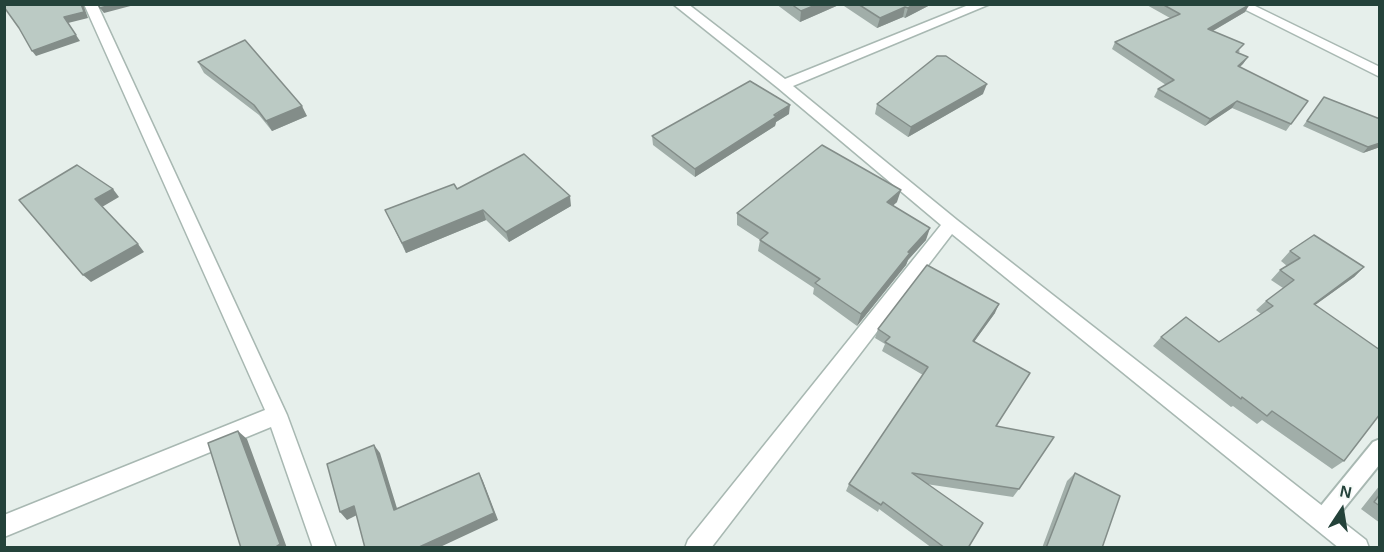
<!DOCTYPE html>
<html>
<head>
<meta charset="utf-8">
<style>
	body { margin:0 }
	#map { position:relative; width:1384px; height:552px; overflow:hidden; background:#e6efeb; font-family:Helvetica,sans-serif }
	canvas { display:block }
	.frame { position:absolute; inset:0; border:6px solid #24423a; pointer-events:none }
	.north { position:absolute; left:1312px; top:480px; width:60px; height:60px; -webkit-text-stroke:4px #f7fbf9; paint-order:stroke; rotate:12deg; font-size:16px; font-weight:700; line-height:24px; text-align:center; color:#24423a }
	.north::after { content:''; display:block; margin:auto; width:21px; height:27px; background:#24423a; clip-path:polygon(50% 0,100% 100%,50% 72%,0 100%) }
</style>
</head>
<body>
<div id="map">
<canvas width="1384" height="552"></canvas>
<div class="frame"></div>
<div class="north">N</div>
</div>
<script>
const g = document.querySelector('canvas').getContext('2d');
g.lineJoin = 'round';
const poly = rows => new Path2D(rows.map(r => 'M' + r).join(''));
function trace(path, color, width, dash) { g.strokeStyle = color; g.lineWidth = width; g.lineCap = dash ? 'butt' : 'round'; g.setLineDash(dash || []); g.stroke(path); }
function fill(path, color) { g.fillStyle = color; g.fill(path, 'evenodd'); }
const lane = poly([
	[1380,439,1380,464,1329,527,1322,530,1315,527,1312,520,1315,513,1373,442,1380,439]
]);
const street = poly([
	[84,4,97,4,287,415,336,548,313,548,271,427,4,537,4,515,265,410,84,4],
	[673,4,688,4,785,79,971,4,990,4,793,86,957,220,1366,540,1369,548,1339,548,952,234,711,548,685,548,688,540,941,225,778,88,673,4],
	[1234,4,1251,4,1380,67,1380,77,1234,4]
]);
trace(lane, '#a8b8b2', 4);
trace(street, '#a8b8b2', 3);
fill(lane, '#fff');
fill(street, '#fff');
fill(poly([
	[776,4,841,4,800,22],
	[841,4,932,4,905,18,903,17,877,28],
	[1145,4,1249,5,1245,12,1213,31,1240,51,1238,53,1248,57,1240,67,1291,124,1286,131,1232,108,1205,126,1154,97,1158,89,1166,85,1112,49,1115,42,1170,18],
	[198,62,307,116,272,131,259,115,204,73],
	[983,94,908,137,875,114,877,104],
	[1324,97,1380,119,1380,147,1363,153,1303,126],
	[789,114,776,122,775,126,695,177,653,145,652,136],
	[457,189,571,206,509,242,486,220,406,253,385,210],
	[897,202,893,205,926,240,908,260,906,265,857,326,813,294,814,288,758,251,760,240,737,225,737,213],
	[1290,251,1364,267,1354,277,1315,305,1344,461,1332,469,1262,420,1257,424,1233,406,1231,407,1153,346,1161,337,1219,342,1261,314,1256,310,1266,301,1283,288,1271,280,1280,270,1287,266,1281,261],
	[995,313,974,342,996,426,1019,489,1013,497,926,484,968,548,932,548,879,509,878,512,846,491,849,484,923,375,882,351,885,344,875,338,878,329],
	[1075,473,1102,548,1042,548,1067,481],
	[1380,485,1380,523,1361,509]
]), '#a1aea9');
fill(poly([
	[81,4,83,4,88,18,68,23,80,41,36,56,32,51,64,17],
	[114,4,138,4,104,13,100,8],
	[818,4,841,4,800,22,801,11],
	[915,4,932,4,905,18,908,8],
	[1249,5,1245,12,1204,36,1208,29],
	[905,7,903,17,877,28,880,18],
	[1248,57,1243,64,1233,73,1238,66],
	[987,84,983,94,908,137,911,127],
	[1237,101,1232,108,1205,126,1210,119],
	[790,105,789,114,776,122,775,126,695,177,695,169],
	[302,106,307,116,272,131,266,121],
	[1380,143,1380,147,1363,153,1368,147],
	[113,189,119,197,102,207,95,199],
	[901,190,897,202,884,214,887,202],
	[570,196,571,206,509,242,506,232],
	[483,210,486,220,406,253,402,243],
	[930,228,926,240,908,260,906,265,857,326,861,314,908,252],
	[138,244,144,252,91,282,83,275],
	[1364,267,1354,277,1304,313,1314,304],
	[999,304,995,313,968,350,973,341],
	[238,431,247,439,287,548,274,548],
	[374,445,380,453,400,518,394,510],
	[479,473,483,481,498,520,438,548,417,548],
	[354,506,361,513,347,520,340,512]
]), '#838d89');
const building = poly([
	[4,4,81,4,84,12,64,17,76,35,32,51,19,28,4,7,4,4],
	[98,4,114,4,100,8,98,4],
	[791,4,818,4,801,11,791,4],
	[858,4,915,4,908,8,905,7,880,18,858,4],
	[1162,4,1249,5,1208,29,1244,44,1236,52,1248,57,1238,66,1308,101,1291,124,1237,101,1210,119,1158,89,1174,80,1115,42,1180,14,1162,4],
	[245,40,302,106,266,121,254,105,198,62,245,40],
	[937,56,946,56,987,84,911,127,877,104,937,56],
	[750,81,790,105,774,115,776,117,695,169,652,136,750,81],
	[1324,97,1380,119,1380,143,1368,147,1307,121,1324,97],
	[822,145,901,190,887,202,930,228,908,252,910,253,861,314,815,283,820,279,760,240,768,233,737,213,822,145],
	[524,154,570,196,506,232,483,210,402,243,385,210,454,184,457,189,524,154],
	[77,165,113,189,95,199,138,244,83,275,19,200,77,165],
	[1314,235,1364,267,1314,304,1380,350,1380,414,1344,461,1272,411,1267,416,1242,397,1241,399,1161,337,1186,317,1219,342,1273,306,1266,301,1294,280,1280,270,1300,258,1290,251,1314,235],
	[927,265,999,304,973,341,1030,373,996,426,1054,437,1019,489,912,473,983,523,968,548,945,548,883,502,881,505,849,484,928,367,885,342,890,337,878,329,927,265],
	[238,431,280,544,274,548,241,548,208,443,238,431],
	[374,445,394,510,479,473,494,513,417,548,365,548,354,506,340,512,327,464,374,445],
	[1075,473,1120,496,1102,548,1046,548,1075,473],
	[1380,494,1380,506,1374,502,1380,494]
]);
fill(building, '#bbcac4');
trace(building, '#838d89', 1.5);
</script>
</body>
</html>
